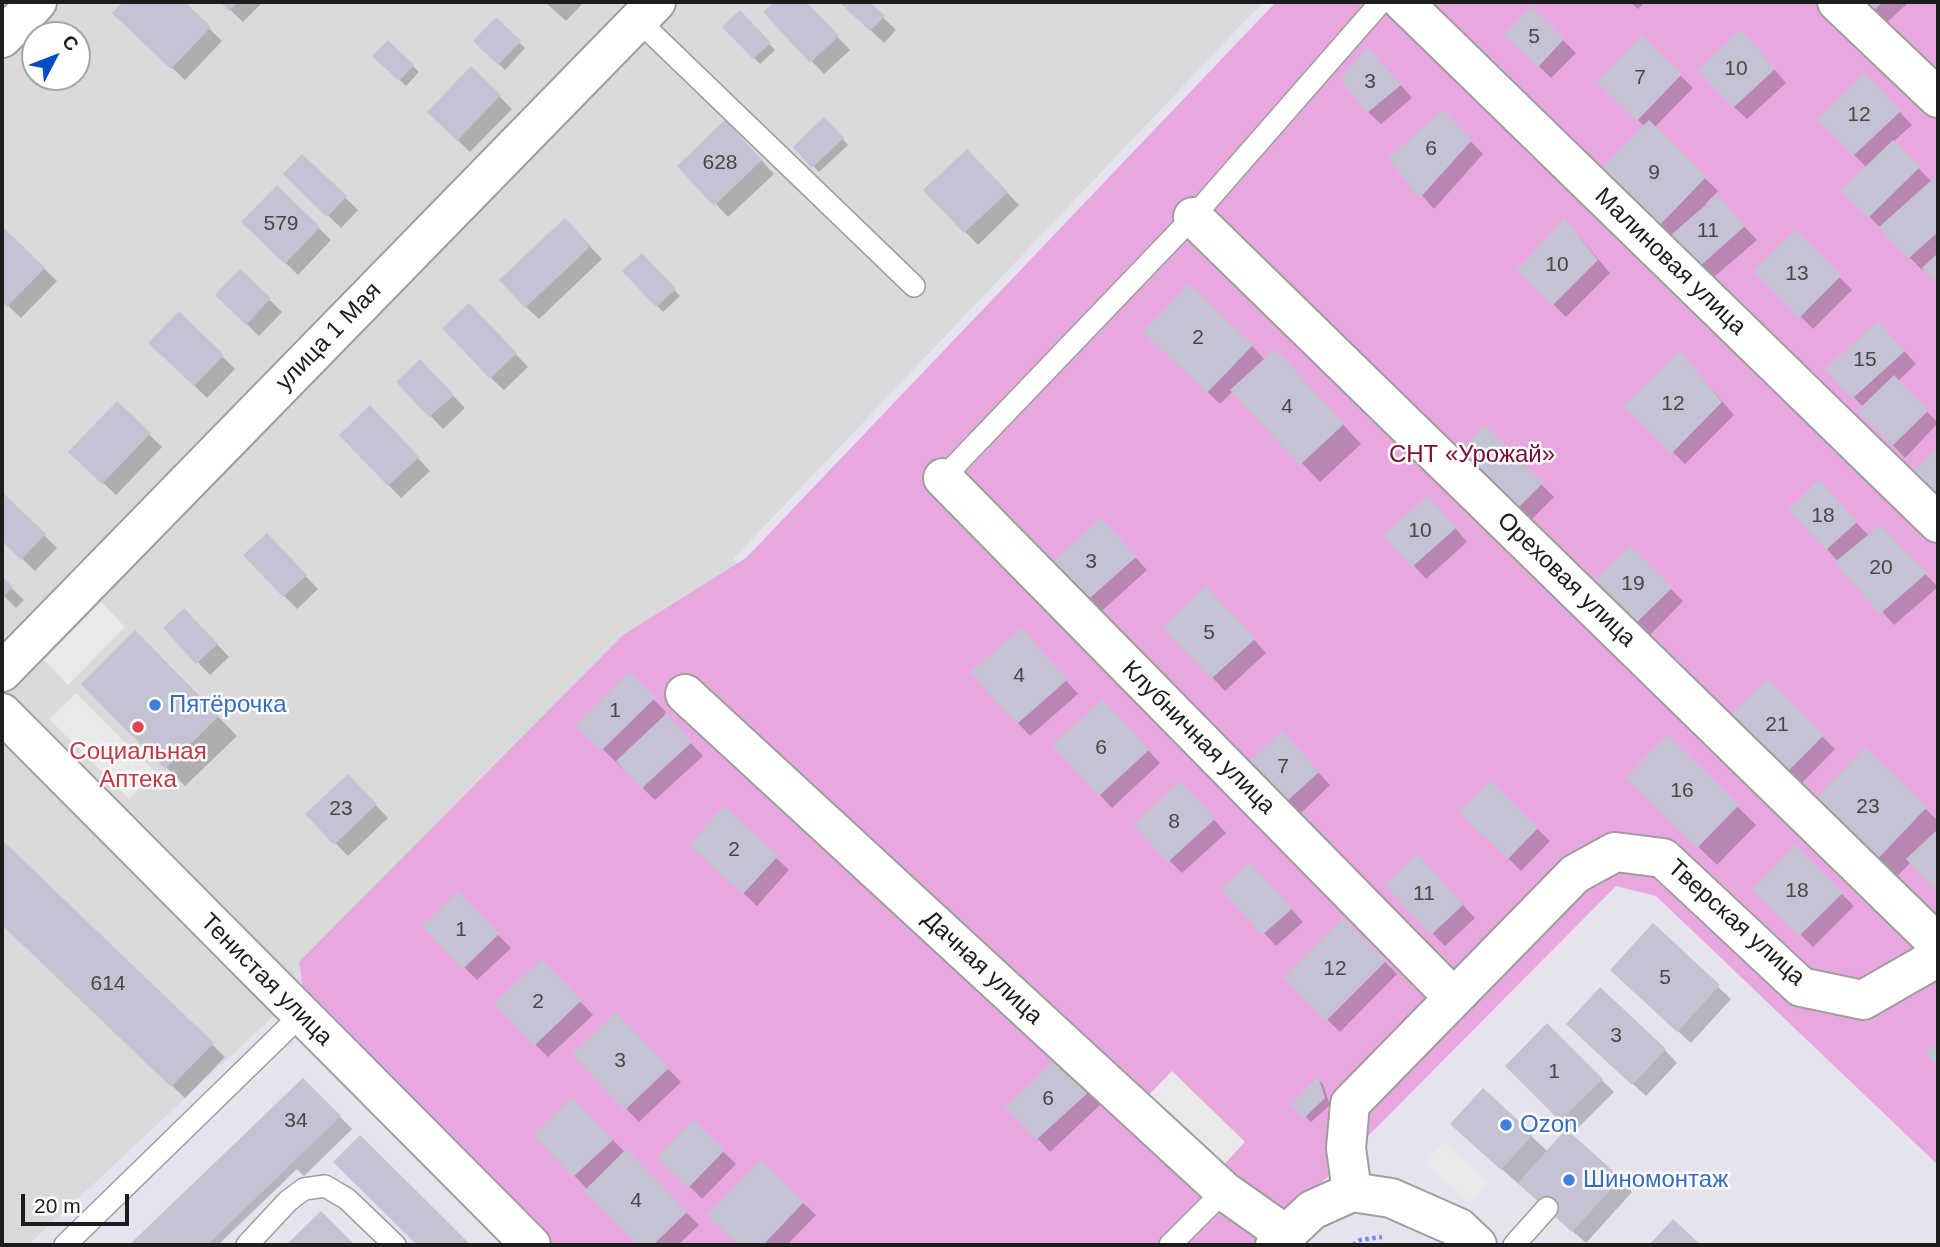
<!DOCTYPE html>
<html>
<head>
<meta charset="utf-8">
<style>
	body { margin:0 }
	#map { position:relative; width:1940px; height:1247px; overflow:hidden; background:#e6e2ee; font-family:Arial,sans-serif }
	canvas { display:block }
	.frame { position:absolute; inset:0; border:4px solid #1d1d1d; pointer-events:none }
	.north { position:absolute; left:21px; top:21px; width:70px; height:70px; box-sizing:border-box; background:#fff; border:2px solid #a5a5a5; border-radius:50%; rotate:48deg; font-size:19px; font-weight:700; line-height:28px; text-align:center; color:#1d1d1d }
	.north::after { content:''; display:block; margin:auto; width:24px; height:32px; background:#034cc6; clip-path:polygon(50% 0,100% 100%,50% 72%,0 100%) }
	.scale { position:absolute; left:21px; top:1194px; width:108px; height:32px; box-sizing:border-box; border:4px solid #1d1d1d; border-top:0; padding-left:9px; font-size:21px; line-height:24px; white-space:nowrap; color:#1d1d1d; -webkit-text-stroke:5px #fff; paint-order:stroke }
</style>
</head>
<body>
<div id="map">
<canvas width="1940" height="1247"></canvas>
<div class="frame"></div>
<div class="north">С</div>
<div class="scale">20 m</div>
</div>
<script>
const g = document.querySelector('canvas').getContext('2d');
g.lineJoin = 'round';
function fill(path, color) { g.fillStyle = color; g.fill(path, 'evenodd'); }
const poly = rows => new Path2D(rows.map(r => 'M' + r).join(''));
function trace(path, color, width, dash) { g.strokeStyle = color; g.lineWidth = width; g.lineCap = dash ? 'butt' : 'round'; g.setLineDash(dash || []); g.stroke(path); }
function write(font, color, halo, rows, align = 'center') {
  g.font = font + ' Arial,sans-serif'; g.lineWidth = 5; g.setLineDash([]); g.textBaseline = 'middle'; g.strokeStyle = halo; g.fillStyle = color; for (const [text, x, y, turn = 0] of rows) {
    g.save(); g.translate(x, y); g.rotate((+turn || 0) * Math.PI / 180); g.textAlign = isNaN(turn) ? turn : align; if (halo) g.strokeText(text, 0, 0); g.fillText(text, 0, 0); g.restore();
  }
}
fill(poly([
	[2,2,1263,2,733,559,1333,1157,308,984,28,1245,2,1245],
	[35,35,77,35,77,77,35,77]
]), '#d9dadb');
fill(poly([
	[1276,2,1938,2,1938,1165,1656,896,1616,886,1260,1245,553,1245,305,1002,299,962,623,635,746,558]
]), '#e8a8df');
fill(poly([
	[101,602,125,627,68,685,44,660],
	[76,693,156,773,129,799,49,719],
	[1172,1071,1245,1142,1219,1170,1145,1099],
	[1444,1142,1489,1182,1470,1204,1425,1163]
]), '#e9e9e9');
fill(poly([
	[126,2,182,2,222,41,185,80,115,13],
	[222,2,263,2,243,22],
	[545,2,584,2,566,21],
	[776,2,804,2,850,50,824,74,765,12],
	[841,2,867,2,896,30,884,43],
	[1630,2,1645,2,1638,9],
	[1864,2,1909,2,1885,24],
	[1531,9,1576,53,1551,78,1507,35],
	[740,13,775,50,760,64,725,27],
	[496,20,525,48,505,70,475,41],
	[1643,38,1693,88,1654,128,1718,191,1705,204,1729,210,1757,240,1713,278,1605,168,1645,127,1600,82],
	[388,42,419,72,406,86,375,56],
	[1753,45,1786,83,1747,119,1734,107],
	[1381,62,1412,98,1381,124,1368,112],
	[471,68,512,109,470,152,429,112],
	[1877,88,1912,125,1893,142,1932,182,1935,179,1938,183,1938,283,1925,268,1922,270,1843,190,1867,168,1819,119],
	[1443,113,1483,154,1434,209,1390,159],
	[824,119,848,145,819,172,795,147],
	[738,135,774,174,728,217,716,204],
	[967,151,1019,205,978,245,925,190],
	[302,156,358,210,341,228,285,174],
	[277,187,331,240,298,275,244,222],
	[2,228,57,281,21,318,2,300],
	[1795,232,1852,290,1813,329,1756,271],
	[577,233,602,259,539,319,526,307],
	[1576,233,1610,273,1566,317,1519,270],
	[642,255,680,296,663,312,625,271],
	[240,271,282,312,259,336,217,295],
	[179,314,235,369,207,398,151,343],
	[482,318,528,367,504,390,491,378],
	[1146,332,1252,346,1265,360,1293,370,1361,444,1320,482,1233,391,1220,404],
	[1891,336,1916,364,1898,381,1938,423,1905,458,1860,411,1863,407,1828,369],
	[1680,353,1734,415,1685,464,1626,406],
	[432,374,465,408,443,429,398,382],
	[117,403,162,447,116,495,71,452],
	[382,420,430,471,401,498,341,435],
	[1485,428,1554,497,1526,525,1457,456],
	[2,494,57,548,35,571,2,539],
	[1831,495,1869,536,1880,528,1938,587,1894,625,1827,549],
	[1440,510,1467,542,1426,579,1386,535],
	[1113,533,1147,570,1095,617,1083,605],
	[279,548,318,589,297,609,245,555],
	[1630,548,1683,601,1650,635,1597,581],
	[2,579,24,600,16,608,2,594],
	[1219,601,1266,653,1225,691,1165,627],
	[197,623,229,657,210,675,165,628],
	[135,633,237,736,185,786,83,684],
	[1034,643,1078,694,1030,736,1018,723],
	[629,674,666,712,664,714,703,756,655,800,578,725],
	[1767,682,1835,749,1802,783,1734,715],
	[1115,714,1160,763,1112,808,1054,746],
	[1667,737,1756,825,1717,865,1628,778],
	[1294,746,1330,785,1299,815,1286,802],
	[1866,750,1938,821,1938,891,1911,862,1891,883,1830,825],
	[347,776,388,818,348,856,307,814],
	[1490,783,1550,841,1521,871,1462,812],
	[1193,796,1226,833,1182,873,1169,860],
	[724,809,789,870,757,906,704,857],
	[2,842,225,1057,185,1098,2,923],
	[1795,848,1854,906,1813,947,1755,889],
	[1430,869,1475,918,1445,946,1432,933],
	[1263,877,1303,922,1276,946,1223,889],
	[458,894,511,948,477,980,424,927],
	[1343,920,1397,974,1340,1032,1285,978],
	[1653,926,1731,999,1691,1043,1625,983],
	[554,974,593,1015,548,1057,535,1044],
	[616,1015,681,1082,639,1122,574,1055],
	[1547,1026,1614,1092,1574,1132,1508,1066],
	[1581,1036,1665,1050,1677,1063,1646,1096],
	[1072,1072,1101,1104,1050,1152,1008,1107],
	[1318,1079,1323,1084,1330,1105,1311,1122,1293,1104],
	[303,1080,352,1129,304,1176,297,1169,218,1245,132,1245],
	[1483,1090,1548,1152,1619,1179,1632,1192,1586,1243,1472,1143],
	[572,1100,699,1225,678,1245,640,1245,536,1135],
	[693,1122,736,1164,702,1199,660,1157],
	[803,1203,816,1215,787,1245,740,1245,709,1215]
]), '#0003');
fill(poly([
	[123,2,185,2,211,27,171,69,112,13],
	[220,2,238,2,229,11],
	[774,2,806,2,839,36,810,63,763,12],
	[839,2,870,2,885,16,870,31],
	[1861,2,1883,2,1871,13],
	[1531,7,1564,39,1538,67,1504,35],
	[740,10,771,43,753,59,722,27],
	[496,17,521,41,498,65,473,41],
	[1740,30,1775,69,1733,108,1698,70],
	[1642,35,1682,74,1637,121,1597,82],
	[388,40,414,65,399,81,372,56],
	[1368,47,1401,85,1367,113,1340,79],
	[471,66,501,95,457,141,427,112],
	[1865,73,1901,111,1853,156,1817,119],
	[1443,110,1472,140,1420,198,1388,158],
	[824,117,844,138,812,168,793,147],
	[725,120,762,160,714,206,677,166],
	[1649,120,1706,177,1660,225,1602,168],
	[1893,140,1920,167,1868,218,1841,190],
	[967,149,1008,192,964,233,923,190],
	[302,154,347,196,327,217,283,174],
	[1935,177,1938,181,1938,232,1908,259,1879,227],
	[277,185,320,227,285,264,241,222],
	[1717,195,1745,226,1699,267,1671,235],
	[565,218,591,246,525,308,499,280],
	[1564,218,1598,260,1552,306,1517,270],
	[2,226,45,268,7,307,2,302],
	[1795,230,1841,276,1799,318,1753,271],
	[642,253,676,289,656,307,622,271],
	[1938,253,1938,285,1922,268],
	[240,269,271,298,246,325,215,295],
	[1189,284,1253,345,1207,393,1143,332],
	[469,303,517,353,490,379,442,328],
	[179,311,224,355,194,386,148,343],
	[1878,321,1905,351,1852,399,1825,369],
	[1275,349,1344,424,1300,465,1230,390],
	[1680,351,1722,402,1672,453,1623,406],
	[420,359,454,395,429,417,396,382],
	[1894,375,1928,411,1892,446,1857,411],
	[117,401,151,433,102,484,68,452],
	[370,405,419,457,388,486,339,435],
	[1485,425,1543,483,1513,513,1455,456],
	[1938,447,1938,497,1913,472],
	[1819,480,1857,522,1826,550,1788,510],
	[2,492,46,534,21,560,2,541],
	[1428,496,1456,528,1412,567,1383,535],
	[1101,518,1136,557,1081,606,1047,567],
	[1880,525,1927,573,1880,614,1835,562],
	[267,533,307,575,283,597,243,555],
	[1630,546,1672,588,1636,623,1594,581],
	[2,576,13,587,2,598],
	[1206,586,1255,639,1211,679,1163,627],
	[184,608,218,644,196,664,163,628],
	[1022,628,1067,680,1017,724,970,672],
	[135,630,219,716,165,769,81,684],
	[629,672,655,698,601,751,575,725],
	[1767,679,1824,735,1788,771,1731,715],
	[1103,699,1149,750,1099,796,1052,745],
	[666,714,692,742,641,789,616,761],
	[1282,731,1319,772,1285,803,1248,763],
	[1667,735,1739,805,1697,848,1626,778],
	[1865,747,1927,807,1871,866,1809,806],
	[348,774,377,804,334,845,305,814],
	[1180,781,1215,819,1168,862,1133,824],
	[1490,781,1538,828,1508,859,1459,812],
	[724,806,778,856,743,894,689,845],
	[1938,829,1938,893,1906,859],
	[2,840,214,1043,171,1087,2,925],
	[1795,845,1843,893,1799,936,1752,889],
	[1418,854,1463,905,1431,935,1385,884],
	[1250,862,1292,909,1262,935,1221,889],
	[458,891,499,934,463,969,422,926],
	[1343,918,1386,961,1326,1021,1283,978],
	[1653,923,1720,985,1677,1032,1610,970],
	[542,959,581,1001,534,1046,494,1003],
	[1600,987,1666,1049,1632,1085,1566,1024],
	[616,1012,669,1068,625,1110,572,1055],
	[1547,1023,1603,1079,1560,1121,1505,1066],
	[1938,1042,1938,1066,1926,1054],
	[1059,1057,1090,1091,1036,1140,1005,1107],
	[1318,1076,1325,1098,1304,1118,1291,1105],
	[303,1078,341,1116,207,1245,129,1245],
	[1483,1088,1533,1134,1501,1170,1450,1124],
	[572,1097,613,1140,573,1177,533,1135],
	[693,1120,724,1151,688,1188,657,1157],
	[1566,1129,1621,1178,1572,1232,1518,1183],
	[360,1135,471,1245,417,1245,333,1162],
	[626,1149,687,1212,653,1245,638,1245,584,1191],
	[760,1160,804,1202,763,1245,738,1245,707,1215],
	[321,1211,355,1245,286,1245],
	[1673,1219,1701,1245,1649,1245]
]), '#c4c3d4');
const service = poly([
	[638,20,914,286],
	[943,478,1193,217,1381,2],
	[65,1245,301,1015],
	[247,1245,288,1201,304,1189,325,1186,347,1199,395,1245],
	[1170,1245,1224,1191],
	[1514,1245,1547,1208]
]);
const minor = poly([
	[1403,2,1938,523],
	[1837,2,1938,98],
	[2,38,37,2],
	[1193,217,1938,944],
	[943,478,1453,997],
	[685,694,1224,1191,1285,1234],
	[1352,1192,1346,1148,1350,1104,1575,874,1615,852,1663,858,1801,987,1863,1000,1938,957]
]);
const tertiary = poly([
	[2,672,656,2],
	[2,713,531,1245],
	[1275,1245,1312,1210,1352,1192,1391,1198,1459,1228,1477,1245]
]);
trace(service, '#9e9e9e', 24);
trace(minor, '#9e9e9e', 42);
trace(tertiary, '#9e9e9e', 42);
trace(poly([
	[1353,1245,1360,1240,1382,1237]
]), '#6990f8', 4.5, [3.5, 3.5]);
trace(service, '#fff', 21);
trace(minor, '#fff', 38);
trace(tertiary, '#fff', 38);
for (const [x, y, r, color] of [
	[155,705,7,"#3f7fe0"],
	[138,727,7,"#e0444e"],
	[1506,1125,7,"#3f7fe0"],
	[1569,1180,7,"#3f7fe0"]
]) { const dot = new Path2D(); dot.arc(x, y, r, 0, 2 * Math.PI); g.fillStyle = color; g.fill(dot); trace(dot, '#fff', 2.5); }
write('21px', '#47464b', null, [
	["5",1534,37],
	["10",1736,69],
	["7",1640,78],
	["3",1370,82],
	["12",1859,115],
	["6",1431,149],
	["628",720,163],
	["9",1654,173],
	["579",281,224],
	["11",1708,231],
	["10",1557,265],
	["13",1797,274],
	["2",1198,338],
	["15",1865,360],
	["12",1673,404],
	["4",1287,407],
	["18",1823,516],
	["10",1420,531],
	["3",1091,562],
	["20",1881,568],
	["19",1633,584],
	["5",1209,633],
	["4",1019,676],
	["1",615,711],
	["21",1777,725],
	["6",1101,748],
	["7",1283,767],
	["16",1682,791],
	["23",1868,807],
	["23",341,809],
	["8",1174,822],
	["2",734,850],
	["18",1797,891],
	["11",1424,894],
	["1",461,930],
	["12",1335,969],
	["5",1665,978],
	["614",108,984],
	["2",538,1002],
	["3",1616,1036],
	["3",620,1061],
	["1",1554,1072],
	["6",1048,1099],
	["34",296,1121],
	["4",636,1201]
]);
write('24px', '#1d1d1d', '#fff', [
	["Малиновая улица",1670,262,44],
	["улица 1 Мая",329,337,-46],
	["Ореховая улица",1566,580,44],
	["Клубничная улица",1198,738,45],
	["Тверская улица",1736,923,42],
	["Дачная улица",982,968,43],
	["Тенистая улица",266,980,45]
]);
write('24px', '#790d2c', '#fff', [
	["СНТ «Урожай»",1472,455]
]);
write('24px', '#366cbe', '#fff', [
	["Пятёрочка",169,705],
	["Ozon",1520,1125],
	["Шиномонтаж",1583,1180]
], 'left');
write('24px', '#be3a42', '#fff', [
	["Социальная",138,752],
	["Аптека",138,780]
]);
</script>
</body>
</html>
